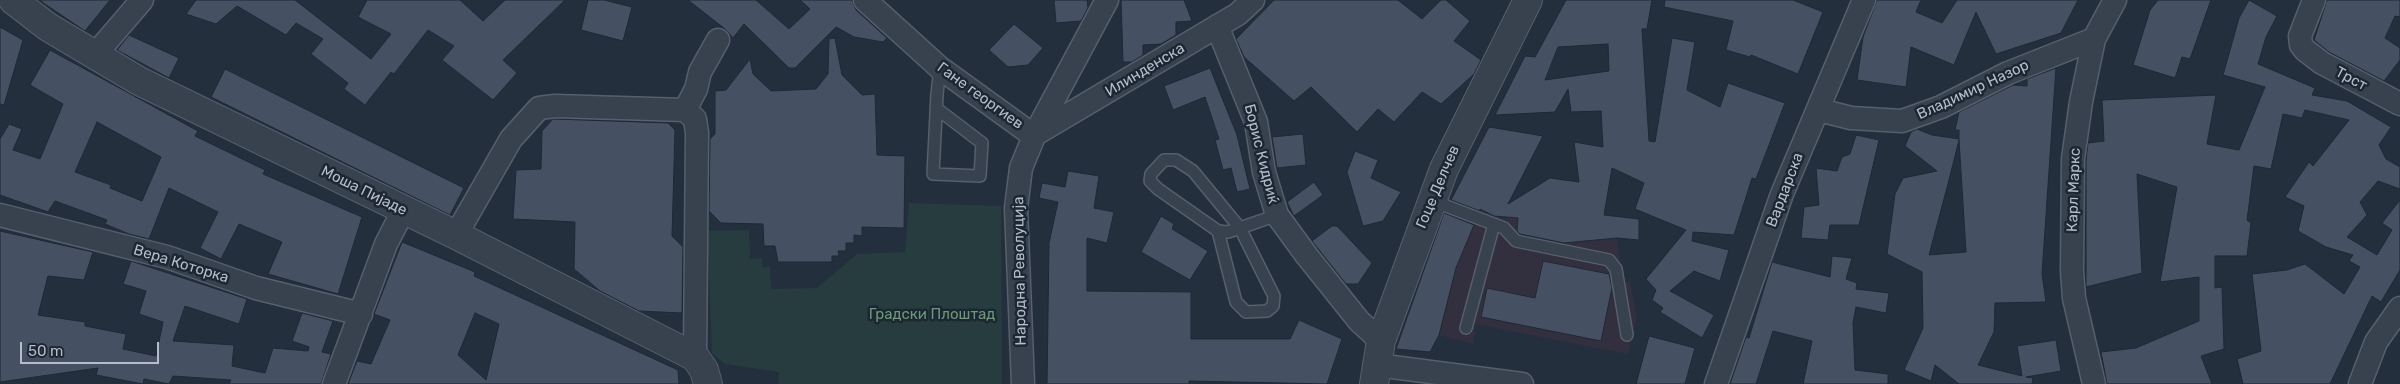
<!DOCTYPE html>
<html>
<head>
<meta charset="utf-8">
<style>
	body { margin:0 }
	#map { position:relative; width:2400px; height:384px; overflow:hidden; background:#242f3e; font-family:Rubik,sans-serif }
	canvas { display:block }
	.scale { position:absolute; left:20px; top:342px; width:139px; height:22px; box-sizing:border-box; border:2px solid #b4bcc9; border-top:0; padding-left:6px; font-size:15px; line-height:18px; white-space:nowrap; color:#b4bcc9; -webkit-text-stroke:4px #1d2633; paint-order:stroke }
</style>
</head>
<body>
<div id="map">
<canvas width="2400" height="384"></canvas>
<div class="scale">50 m</div>
</div>
<script>
const g = document.querySelector('canvas').getContext('2d');
g.lineJoin = 'round';
function fill(path, color) { g.fillStyle = color; g.fill(path, 'evenodd'); }
const poly = rows => new Path2D(rows.map(r => 'M' + r).join(''));
function trace(path, color, width, dash) { g.strokeStyle = color; g.lineWidth = width; g.lineCap = dash ? 'butt' : 'round'; g.setLineDash(dash || []); g.stroke(path); }
function write(font, color, halo, rows, align = 'center') {
  g.font = font + ' Rubik,sans-serif'; g.lineWidth = 5; g.setLineDash([]); g.textBaseline = 'middle'; g.strokeStyle = halo; g.fillStyle = color; for (const [text, x, y, turn = 0] of rows) {
    g.save(); g.translate(x, y); g.rotate((+turn || 0) * Math.PI / 180); g.textAlign = isNaN(turn) ? turn : align; if (halo) g.strokeText(text, 0, 0); g.fillText(text, 0, 0); g.restore();
  }
}
fill(poly([
	[1452,198,1499,217,1518,218,1517,236,1571,243,1617,238,1623,281,1630,282,1637,317,1628,354,1476,324,1473,344,1439,335,1456,268,1475,223,1445,211]
]), '#32303f');
fill(poly([
	[909,203,1001,206,1002,384,778,384,779,372,725,364,712,353,707,231,749,230,750,259,762,258,762,267,770,267,771,289,817,288,857,254,905,252]
]), '#263c3f');
const building = poly([
	[39,0,110,0,85,31,39,0],
	[196,0,295,0,371,59,391,34,358,17,367,0,460,0,483,21,505,0,565,0,503,60,517,73,493,100,442,60,454,46,428,30,394,74,391,72,365,105,344,89,348,83,311,54,323,39,296,23,286,35,237,6,216,24,186,14,196,0],
	[588,0,604,0,632,7,623,41,581,30,588,0],
	[688,0,756,0,789,29,810,9,800,0,852,0,856,10,887,38,883,42,854,37,836,27,795,68,789,68,744,24,733,38,725,29,688,0],
	[1054,0,1087,0,1088,8,1081,21,1056,23,1054,0],
	[1121,0,1184,0,1192,21,1176,22,1176,35,1161,44,1143,45,1143,55,1132,62,1123,62,1121,0],
	[1274,0,1398,0,1422,19,1441,0,1446,0,1470,21,1454,41,1481,60,1474,74,1441,104,1422,92,1394,122,1378,109,1357,132,1311,87,1294,101,1244,57,1236,39,1274,0],
	[1566,0,1652,0,1647,29,1642,29,1649,141,1655,142,1672,38,1695,42,1687,90,1720,107,1728,83,1785,103,1756,179,1752,178,1734,235,1693,232,1692,241,1729,250,1720,281,1694,271,1670,291,1714,315,1702,338,1660,312,1663,308,1652,300,1656,290,1646,279,1686,230,1635,209,1644,183,1612,168,1604,215,1639,219,1639,240,1617,238,1564,243,1520,234,1517,231,1518,218,1494,216,1480,209,1480,211,1451,200,1489,127,1543,136,1508,204,1550,178,1579,182,1574,142,1603,147,1601,111,1571,112,1568,89,1555,112,1495,115,1525,56,1535,57,1566,0],
	[1608,44,1609,71,1545,80,1558,47,1608,44],
	[1665,0,1793,0,1823,12,1798,74,1751,55,1750,57,1726,50,1733,21,1664,7,1665,0],
	[1877,0,1921,0,1916,12,1942,23,1957,0,2078,0,2061,33,1996,54,1976,12,1954,65,1911,47,1906,87,1857,80,1863,37,1877,0],
	[2158,0,2211,0,2190,59,2182,57,2175,78,2133,65,2150,10,2158,0],
	[2249,0,2277,16,2266,37,2258,64,2315,88,2312,95,2347,101,2391,127,2379,145,2386,159,2400,167,2400,189,2378,181,2360,202,2367,215,2347,237,2377,255,2392,230,2382,223,2400,200,2400,270,2381,302,2372,296,2330,384,2243,384,2237,359,2261,351,2252,274,2287,270,2305,264,2344,294,2360,267,2349,261,2353,255,2326,247,2298,231,2304,206,2285,197,2309,162,2313,166,2349,120,2305,110,2302,118,2283,114,2271,169,2254,166,2247,220,2251,223,2247,256,2215,256,2215,288,2222,287,2224,349,2201,356,2212,384,2107,384,2101,352,2136,348,2199,321,2199,277,2160,282,2177,187,2137,174,2142,273,2086,287,2086,160,2088,143,2104,141,2102,100,2216,95,2207,144,2239,150,2265,87,2223,75,2239,18,2249,0],
	[2327,0,2400,0,2400,17,2395,16,2385,38,2400,48,2400,60,2384,81,2329,52,2314,40,2327,0],
	[1014,24,1043,48,1028,65,1008,67,989,50,1014,24],
	[0,27,23,40,4,105,0,104,0,27],
	[129,35,179,58,169,78,117,50,129,35],
	[835,38,842,75,862,95,875,94,877,155,905,156,904,228,862,227,862,236,854,235,854,243,846,243,846,251,838,251,839,256,832,256,832,262,778,262,775,246,764,246,763,224,721,223,709,211,710,139,715,134,715,91,726,90,750,59,753,74,771,91,816,89,828,74,829,39,835,38],
	[50,50,198,131,195,136,265,170,263,174,362,217,338,294,268,274,282,242,239,224,221,259,200,248,218,212,169,188,149,239,129,234,105,224,107,220,55,201,48,212,0,195,0,139,9,124,22,129,13,150,40,159,63,104,30,85,50,50],
	[97,122,161,157,142,201,110,188,111,185,75,172,97,122],
	[1210,68,1237,135,1250,189,1237,192,1231,168,1223,170,1215,140,1219,139,1205,97,1173,110,1164,86,1210,68],
	[2056,68,2042,274,2046,302,1995,303,1994,332,1978,365,2022,376,2017,346,2056,340,2061,371,2026,377,2033,378,2032,384,1959,384,1935,365,1931,381,1904,370,1923,328,1922,272,1887,254,1895,194,1903,178,1937,171,1905,146,1911,132,1917,129,1932,135,1959,139,1959,130,1955,130,1959,112,2013,85,2027,86,2027,79,2056,68],
	[1959,140,1966,252,1929,255,1949,180,1959,140],
	[225,69,464,188,450,215,211,97,225,69],
	[553,119,668,123,675,130,672,236,683,247,682,313,639,311,600,291,574,269,575,222,513,219,516,170,541,169,542,131,553,119],
	[1303,134,1306,165,1277,168,1272,137,1303,134],
	[1856,135,1879,140,1859,225,1830,225,1828,240,1801,238,1804,207,1819,205,1816,168,1837,171,1842,157,1850,154,1856,135],
	[1355,151,1378,160,1371,178,1401,192,1383,221,1363,226,1347,172,1355,151],
	[1068,171,1099,176,1094,208,1114,212,1107,243,1087,238,1087,291,1191,292,1191,339,1290,339,1299,320,1342,339,1327,384,1189,381,1189,384,1047,384,1049,243,1058,202,1039,198,1042,183,1065,187,1068,171],
	[1314,182,1323,195,1294,216,1287,202,1314,182],
	[1444,213,1474,225,1456,268,1439,335,1430,352,1396,349,1444,213],
	[1161,216,1174,224,1172,229,1208,251,1190,280,1141,252,1161,216],
	[1332,226,1337,226,1372,263,1358,284,1346,284,1312,241,1332,226],
	[0,231,93,252,84,280,48,276,38,315,85,322,85,326,126,334,123,349,156,356,163,322,139,314,146,291,123,284,131,261,247,299,239,324,185,306,173,341,234,345,232,366,265,373,273,348,308,351,309,347,292,341,302,313,333,321,322,352,331,354,321,384,229,384,231,380,173,376,169,384,144,379,143,384,96,375,98,368,0,382,0,231],
	[402,242,475,272,474,276,678,370,679,384,348,384,357,361,371,364,390,320,374,314,402,242],
	[475,313,499,324,486,380,458,355,475,313],
	[1832,256,1852,258,1846,279,1857,283,1856,289,1889,293,1886,313,1856,307,1853,323,1855,370,1888,374,1888,384,1803,384,1812,341,1773,331,1756,384,1730,384,1746,337,1749,338,1772,262,1830,277,1832,256],
	[1543,261,1609,274,1612,288,1601,341,1481,317,1487,288,1535,298,1543,261],
	[1649,336,1695,348,1685,384,1636,384,1649,336]
]);
fill(building, '#455162');
trace(building, '#1f2835', 1);
const service = poly([
	[936,108,982,143,980,176,933,174,937,94,940,68],
	[1433,201,1504,228,1516,241,1609,260,1616,269,1627,335],
	[1218,231,1236,302,1246,312,1267,311,1273,306,1274,296,1240,228,1193,171,1176,160,1164,160,1151,174,1150,181,1158,189,1218,231,1228,232,1240,228,1277,215],
	[1466,328,1494,224]
]);
const minor = poly([
	[865,0,940,68,1034,136],
	[2314,0,2300,36,2301,45,2305,50,2322,63,2400,104],
	[1217,26,1256,122,1264,172,1277,215,1307,256,1359,321,1381,341],
	[94,56,142,0],
	[685,110,696,89,700,72,718,40],
	[1819,110,1851,118,1902,121,1941,107,2008,73,2094,39],
	[1034,135,1238,14,1253,0],
	[0,215,167,257,256,288,361,314],
	[456,235,511,139,539,108,555,106,685,110,695,119,697,133,695,357],
	[1377,365,1522,384],
	[334,384,386,244,403,211],
	[1023,384,1016,208,1021,168,1034,136,1107,0],
	[1716,384,1782,194,1864,0],
	[2094,384,2074,298,2072,271,2073,159,2081,102,2094,39,2115,0],
	[2360,384,2376,342,2400,308]
]);
const tertiary = poly([
	[13,0,48,27,139,81,456,235,695,357,704,370,708,384],
	[1374,384,1381,341,1444,169,1528,0]
]);
trace(service, '#565f6c', 14);
trace(minor, '#565f6c', 25);
trace(tertiary, '#565f6c', 30);
trace(service, '#38414e', 11);
trace(minor, '#38414e', 22);
trace(tertiary, '#38414e', 28);
write('15px', '#b4bcc9', '#1d2633', [
	["Илинденска",1145,70,-31],
	["Трст",2351,79,28],
	["Владимир Назор",1973,90,-25],
	["Гане георгиев",980,96,36],
	["Борис Кидриќ",1261,154,76],
	["Гоце Делчев",1438,187,-67],
	["Вардарска",1785,190,-69],
	["Карл Маркс",2074,190,-88],
	["Моша Пијаде",364,191,26],
	["Вера Которка",181,264,17],
	["Народна Револуција",1020,271,-91]
]);
write('15px', '#6b9a76', '#1d2633', [
	["Градски Плоштад",932,315]
]);
</script>
</body>
</html>
